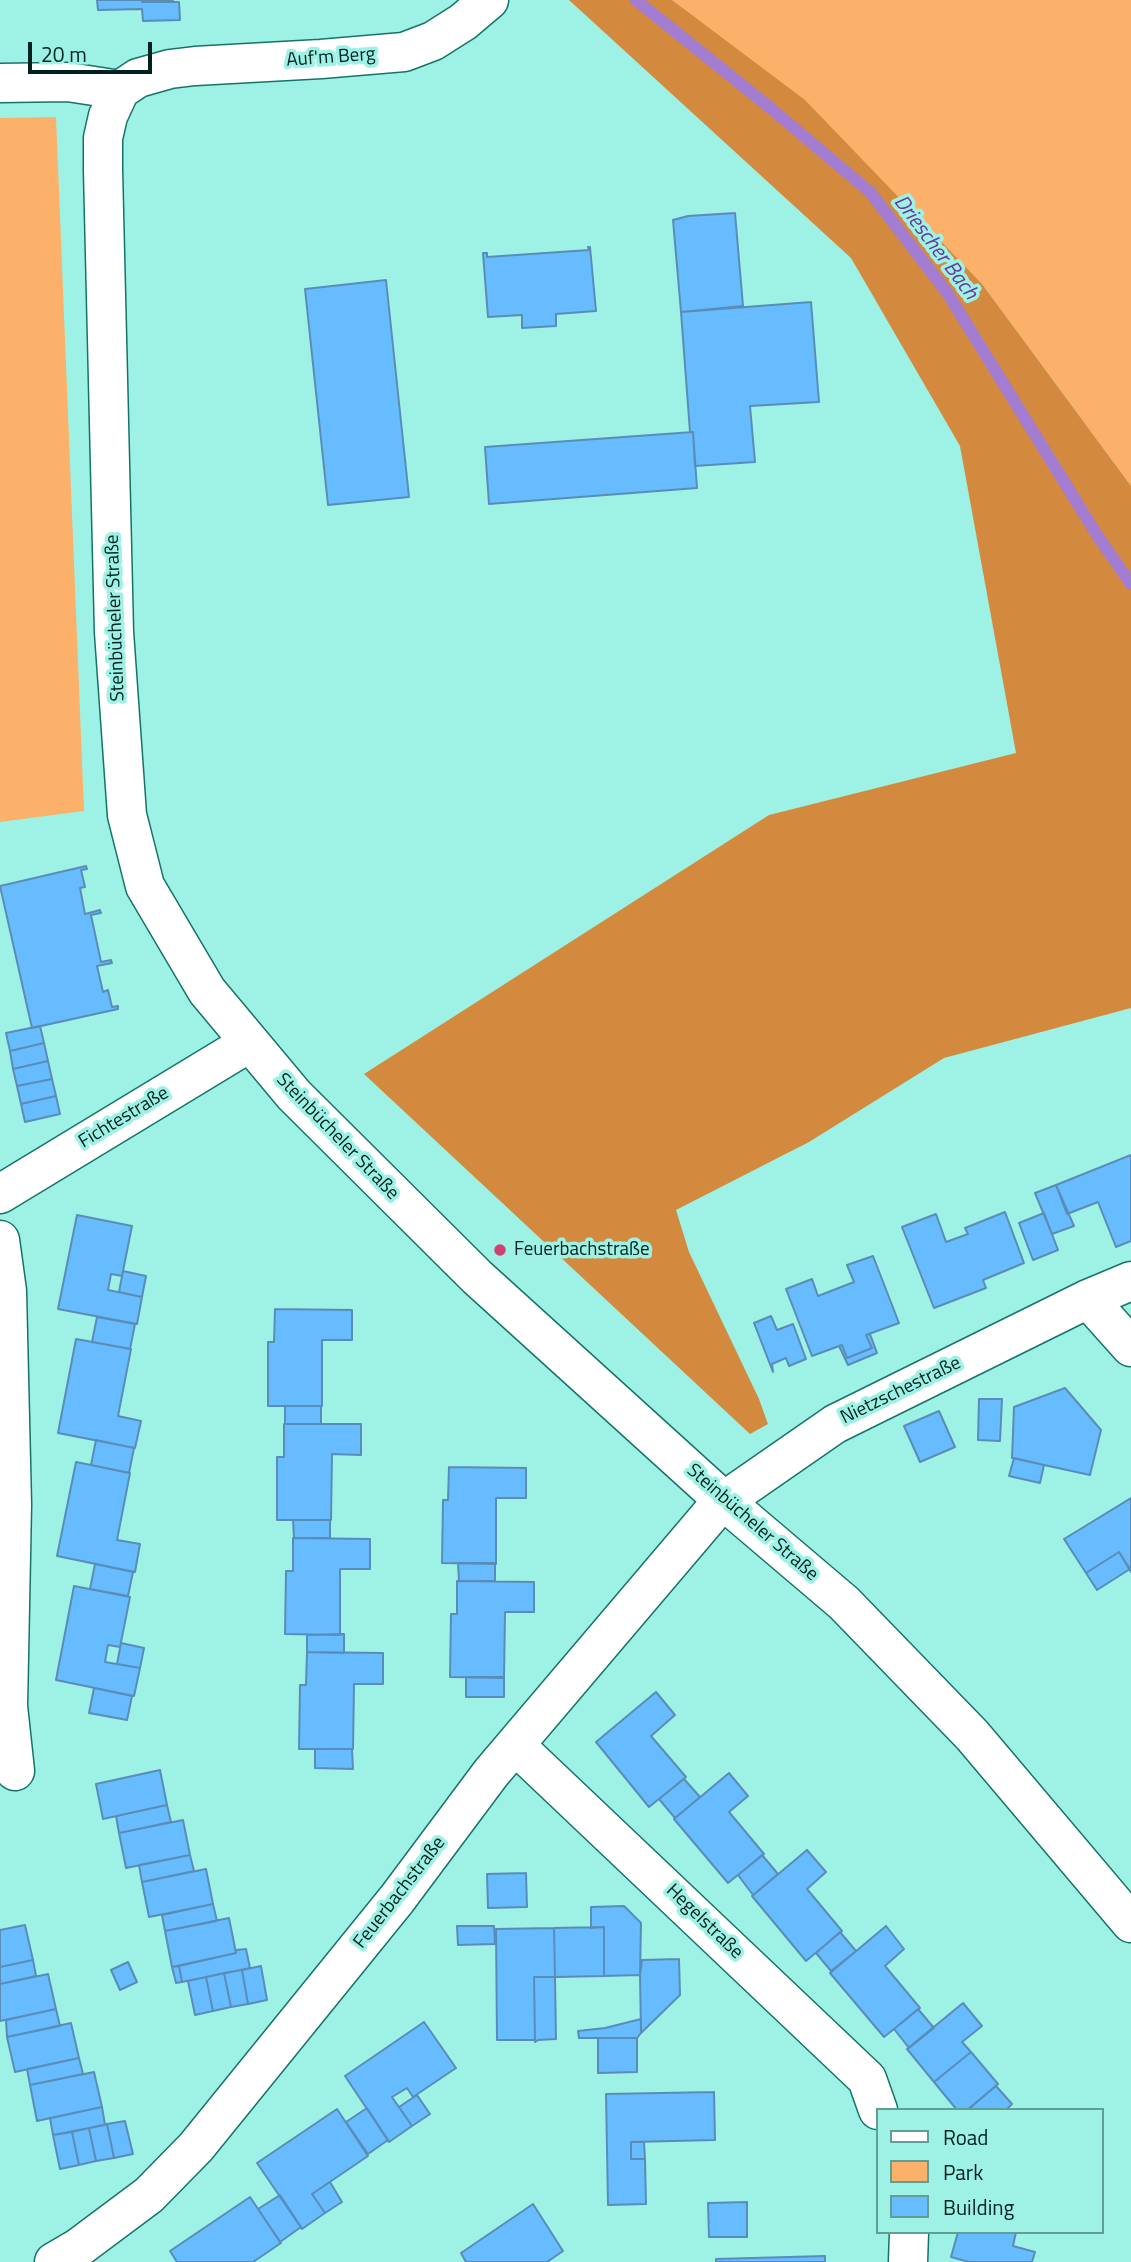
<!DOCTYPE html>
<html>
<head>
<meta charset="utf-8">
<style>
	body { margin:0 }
	#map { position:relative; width:1131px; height:2262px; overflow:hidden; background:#9ef2e5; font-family:"Titillium Web",sans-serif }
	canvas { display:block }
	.legend { position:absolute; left:876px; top:2108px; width:228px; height:126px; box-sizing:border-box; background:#9ef2e5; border:2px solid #5f9f95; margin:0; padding:9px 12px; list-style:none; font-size:21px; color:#00221e }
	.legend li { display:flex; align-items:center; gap:14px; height:35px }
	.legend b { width:35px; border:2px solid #5f9f95 }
	.scale { position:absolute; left:28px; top:42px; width:124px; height:32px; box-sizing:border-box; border:4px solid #00221e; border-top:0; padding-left:9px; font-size:21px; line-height:24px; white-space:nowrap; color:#00221e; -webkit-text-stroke:5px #9ef2e5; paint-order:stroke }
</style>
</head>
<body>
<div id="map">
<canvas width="1131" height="2262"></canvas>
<ul class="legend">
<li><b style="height:9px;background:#fff"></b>Road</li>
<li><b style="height:19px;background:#fbb169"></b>Park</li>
<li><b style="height:19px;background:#66bcfe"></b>Building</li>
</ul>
<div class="scale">20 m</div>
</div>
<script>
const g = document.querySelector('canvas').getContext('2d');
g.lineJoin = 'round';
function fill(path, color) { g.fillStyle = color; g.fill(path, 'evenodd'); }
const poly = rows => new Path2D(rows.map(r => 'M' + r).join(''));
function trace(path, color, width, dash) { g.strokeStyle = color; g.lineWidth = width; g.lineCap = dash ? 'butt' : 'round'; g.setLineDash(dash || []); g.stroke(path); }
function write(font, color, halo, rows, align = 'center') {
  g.font = font + ' "Titillium Web",sans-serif'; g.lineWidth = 7; g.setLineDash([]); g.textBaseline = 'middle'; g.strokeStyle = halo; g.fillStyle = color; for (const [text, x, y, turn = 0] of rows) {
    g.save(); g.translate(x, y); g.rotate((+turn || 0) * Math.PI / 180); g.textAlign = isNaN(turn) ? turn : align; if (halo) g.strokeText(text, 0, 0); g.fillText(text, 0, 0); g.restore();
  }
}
fill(poly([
	[672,0,1131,0,1131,486,982,284],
	[56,117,84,811,0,822,0,118]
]), '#fbb169');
fill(poly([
	[569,0,672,0,805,100,982,284,1131,486,1131,1008,944,1058,809,1142,676,1210,689,1252,759,1399,768,1424,750,1434,364,1074,769,815,1016,753,960,446,851,258]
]), '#d38a3f');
trace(poly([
	[636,0,768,106,870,192,948,294,1097,535,1131,584]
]), '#a37dd1', 12);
const building = poly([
	[97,0,173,0,142,2,179,2,180,20,143,21,142,9,98,10,97,0],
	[735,213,743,306,681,312,673,220,688,216,735,213],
	[588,247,590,247,596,311,556,314,556,326,522,328,522,315,488,317,483,253,487,253,487,257,589,250,588,247],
	[386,280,409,497,328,505,305,289,386,280],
	[811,302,819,402,750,406,755,462,695,466,693,432,690,432,681,312,811,302],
	[693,432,697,488,489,504,485,447,693,432],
	[86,866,87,869,81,870,85,887,80,888,85,914,100,910,101,913,91,915,101,962,111,960,112,963,97,966,103,992,108,990,112,1007,118,1006,118,1009,32,1028,0,886,86,866],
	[40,1026,44,1043,10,1051,6,1033,40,1026],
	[44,1043,48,1061,13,1069,10,1051,44,1043],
	[48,1061,52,1079,17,1086,13,1069,48,1061],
	[52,1079,56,1096,21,1104,17,1086,52,1079],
	[56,1096,60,1114,25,1122,21,1104,56,1096],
	[1131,1155,1131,1241,1116,1247,1098,1202,1067,1214,1056,1185,1131,1155],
	[1056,1185,1074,1226,1052,1234,1035,1193,1056,1185],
	[1005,1212,1024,1263,983,1280,986,1288,934,1308,902,1227,936,1214,946,1242,968,1234,965,1228,1005,1212],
	[1044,1213,1058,1250,1033,1260,1019,1223,1044,1213],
	[77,1215,132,1226,122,1276,111,1274,108,1290,142,1297,137,1324,58,1309,77,1215],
	[873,1256,899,1323,866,1335,872,1348,847,1358,842,1345,812,1356,786,1289,812,1279,818,1296,854,1282,847,1265,873,1256],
	[123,1271,146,1276,142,1297,119,1292,123,1271],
	[275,1309,352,1310,352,1340,322,1340,322,1406,268,1406,268,1342,274,1342,275,1309],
	[771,1316,777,1330,793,1324,806,1359,789,1366,786,1358,772,1364,773,1372,754,1323,771,1316],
	[97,1317,135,1324,130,1349,92,1342,97,1317],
	[870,1334,877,1353,848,1365,839,1346,842,1345,847,1358,872,1348,866,1335,870,1334],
	[76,1339,131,1349,118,1416,141,1421,135,1448,58,1433,76,1339],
	[1065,1388,1101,1430,1090,1475,1012,1458,1014,1407,1065,1388],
	[979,1399,1002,1399,1000,1441,978,1440,979,1399],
	[285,1406,321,1406,321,1424,285,1424,285,1406],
	[939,1411,955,1447,920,1462,904,1426,939,1411],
	[284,1424,361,1424,361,1455,332,1454,331,1520,277,1520,277,1457,284,1457,284,1424],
	[96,1440,134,1448,129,1473,91,1465,96,1440],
	[1014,1458,1044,1465,1040,1483,1009,1476,1014,1458],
	[76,1462,130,1473,117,1540,140,1544,135,1572,57,1556,76,1462],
	[449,1467,526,1468,526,1498,496,1498,496,1564,442,1563,443,1500,448,1500,449,1467],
	[1131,1498,1131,1572,1119,1552,1086,1573,1064,1539,1131,1498],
	[293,1520,330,1520,330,1538,294,1538,293,1520],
	[293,1538,370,1539,370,1569,340,1569,340,1635,285,1634,286,1571,293,1571,293,1538],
	[1119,1552,1130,1569,1097,1590,1086,1573,1119,1552],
	[458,1563,495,1563,495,1581,459,1581,458,1563],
	[95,1564,133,1572,128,1596,90,1589,95,1564],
	[457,1581,534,1582,534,1612,505,1612,504,1678,450,1677,451,1614,457,1614,457,1581],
	[74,1586,130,1597,120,1647,108,1645,105,1662,140,1668,134,1696,56,1680,74,1586],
	[344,1634,344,1653,307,1652,307,1635,344,1634],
	[121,1643,144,1648,140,1668,117,1664,121,1643],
	[307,1652,383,1653,383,1684,354,1684,353,1749,299,1749,300,1685,306,1685,307,1652],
	[466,1677,504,1677,504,1697,466,1697,466,1677],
	[94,1688,132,1696,127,1720,89,1713,94,1688],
	[656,1692,675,1715,651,1736,686,1777,649,1807,596,1742,656,1692],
	[315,1749,352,1749,353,1769,315,1768,315,1749],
	[160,1770,167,1805,103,1819,96,1784,160,1770],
	[729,1773,748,1796,729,1812,764,1854,728,1883,674,1819,729,1773],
	[684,1779,700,1797,675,1818,659,1799,684,1779],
	[167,1805,171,1822,119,1833,116,1816,167,1805],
	[183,1820,190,1855,126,1868,119,1833,183,1820],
	[807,1850,826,1872,807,1889,842,1931,806,1961,752,1896,807,1850],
	[190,1855,194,1871,142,1882,139,1865,190,1855],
	[762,1855,778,1874,753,1895,738,1875,762,1855],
	[206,1869,213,1904,149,1917,142,1882,206,1869],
	[526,1873,527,1907,488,1908,487,1874,526,1873],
	[213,1904,217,1921,165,1931,162,1915,213,1904],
	[624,1906,641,1923,640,1975,604,1976,604,1927,591,1928,591,1907,624,1906],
	[229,1918,236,1953,172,1967,165,1931,229,1918],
	[25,1925,33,1960,0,1967,0,1930,25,1925],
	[457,1926,494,1926,495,1944,458,1945,457,1926],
	[886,1926,904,1949,885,1966,920,2008,884,2037,830,1973,886,1926],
	[604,1927,604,1976,555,1977,554,1928,604,1927],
	[554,1928,555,1977,534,1977,535,2040,497,2040,496,1929,554,1928],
	[840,1932,856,1951,831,1971,816,1953,840,1932],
	[246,1949,250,1968,182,1982,179,1966,236,1953,236,1950,246,1949],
	[679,1959,680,1995,641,2033,640,1975,642,1960,679,1959],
	[33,1960,36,1976,0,1984,0,1967,33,1960],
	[128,1962,137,1982,120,1990,111,1970,128,1962],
	[179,1966,182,1982,176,1983,172,1967,179,1966],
	[261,1966,267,2000,248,2004,242,1970,261,1966],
	[242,1970,248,2004,231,2007,224,1973,242,1970],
	[224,1973,231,2007,213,2011,206,1977,224,1973],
	[48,1974,56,2009,0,2021,0,1984,48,1974],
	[206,1977,213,2011,195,2015,188,1981,206,1977],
	[534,1977,555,1977,556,2039,538,2040,535,2042,534,1977],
	[963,2003,982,2026,962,2042,971,2052,934,2082,907,2049,963,2003],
	[56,2009,60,2026,7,2037,6,2020,56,2009],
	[918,2009,934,2028,909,2048,894,2029,918,2009],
	[641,2019,641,2033,637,2038,579,2038,578,2031,605,2028,641,2019],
	[424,2022,456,2068,413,2097,407,2088,392,2097,412,2126,389,2142,345,2076,424,2022],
	[71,2023,79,2058,15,2072,7,2037,71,2023],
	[598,2038,637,2038,637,2072,598,2073,598,2038],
	[971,2052,998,2084,967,2110,957,2110,934,2082,971,2052],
	[79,2058,83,2074,30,2085,27,2069,79,2058],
	[94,2072,102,2107,37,2121,30,2085,94,2072],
	[996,2086,1012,2104,1006,2110,973,2110,971,2107,996,2086],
	[714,2092,715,2140,631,2142,631,2159,645,2159,646,2204,608,2205,606,2094,714,2092],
	[417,2095,430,2114,412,2126,399,2107,417,2095],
	[102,2107,105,2125,53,2135,50,2118,102,2107],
	[367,2108,388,2140,368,2154,346,2122,367,2108],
	[337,2109,368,2156,312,2194,325,2213,302,2229,257,2163,337,2109],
	[125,2121,133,2154,114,2158,107,2124,125,2121],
	[107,2124,114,2158,96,2161,89,2128,107,2124],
	[89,2128,96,2161,79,2165,72,2132,89,2128],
	[72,2132,79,2165,60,2169,53,2135,72,2132],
	[631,2142,644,2142,645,2159,631,2159,631,2142],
	[330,2182,342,2202,325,2213,312,2194,330,2182],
	[280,2195,301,2227,280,2242,258,2209,280,2195],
	[250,2197,281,2243,253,2262,177,2262,170,2251,250,2197],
	[747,2202,747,2237,709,2237,708,2203,747,2202],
	[533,2204,563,2251,547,2262,466,2262,461,2253,533,2204],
	[958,2232,1016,2232,1013,2246,1035,2252,1032,2262,969,2262,951,2257,958,2232],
	[825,2256,825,2262,716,2262,716,2259,825,2256]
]);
fill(building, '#66bcfe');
trace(building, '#5a8db6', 2);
const street = poly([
	[0,83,68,82,120,90],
	[0,1194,249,1043],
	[0,1240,7,1291,12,1505,8,1706,15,1771],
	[1088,1299,1131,1347],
	[515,1745,867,2079,878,2110],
	[54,2262,78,2248,149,2195,196,2147,397,1899,491,1773,711,1514,724,1501,835,1424,1088,1299,1131,1281],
	[908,2262,909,2232]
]);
const secondary = poly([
	[489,0,463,22,433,41,404,52,321,59,195,66,170,69,138,78,120,90,108,116,103,138,103,170,114,632,127,815,145,886,207,991,294,1095,477,1277,724,1501,844,1603,972,1735,1131,1923]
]);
trace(street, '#167369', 41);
trace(secondary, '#167369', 41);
trace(street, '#fff', 38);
trace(secondary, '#fff', 38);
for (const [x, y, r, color] of [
	[500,1250,7,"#ce4171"]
]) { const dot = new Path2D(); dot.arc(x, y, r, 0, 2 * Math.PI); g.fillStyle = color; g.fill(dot); trace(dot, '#9ef2e5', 2.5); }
write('19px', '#00221e', '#9ef2e5', [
	["Auf'm Berg",331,58,-4],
	["Steinbücheler Straße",116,618,-92],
	["Fichtestraße",124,1118,-31],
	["Steinbücheler Straße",337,1137,46],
	["Nietzschestraße",901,1391,-26],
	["Steinbücheler Straße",752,1523,41],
	["Feuerbachstraße",400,1893,-52],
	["Hegelstraße",704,1922,44]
]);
write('19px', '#00221e', '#9ef2e5', [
	["Feuerbachstraße",514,1250]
], 'left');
write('italic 21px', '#683699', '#9ef2e5', [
	["Driescher Bach",935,248,53]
]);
</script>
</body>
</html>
